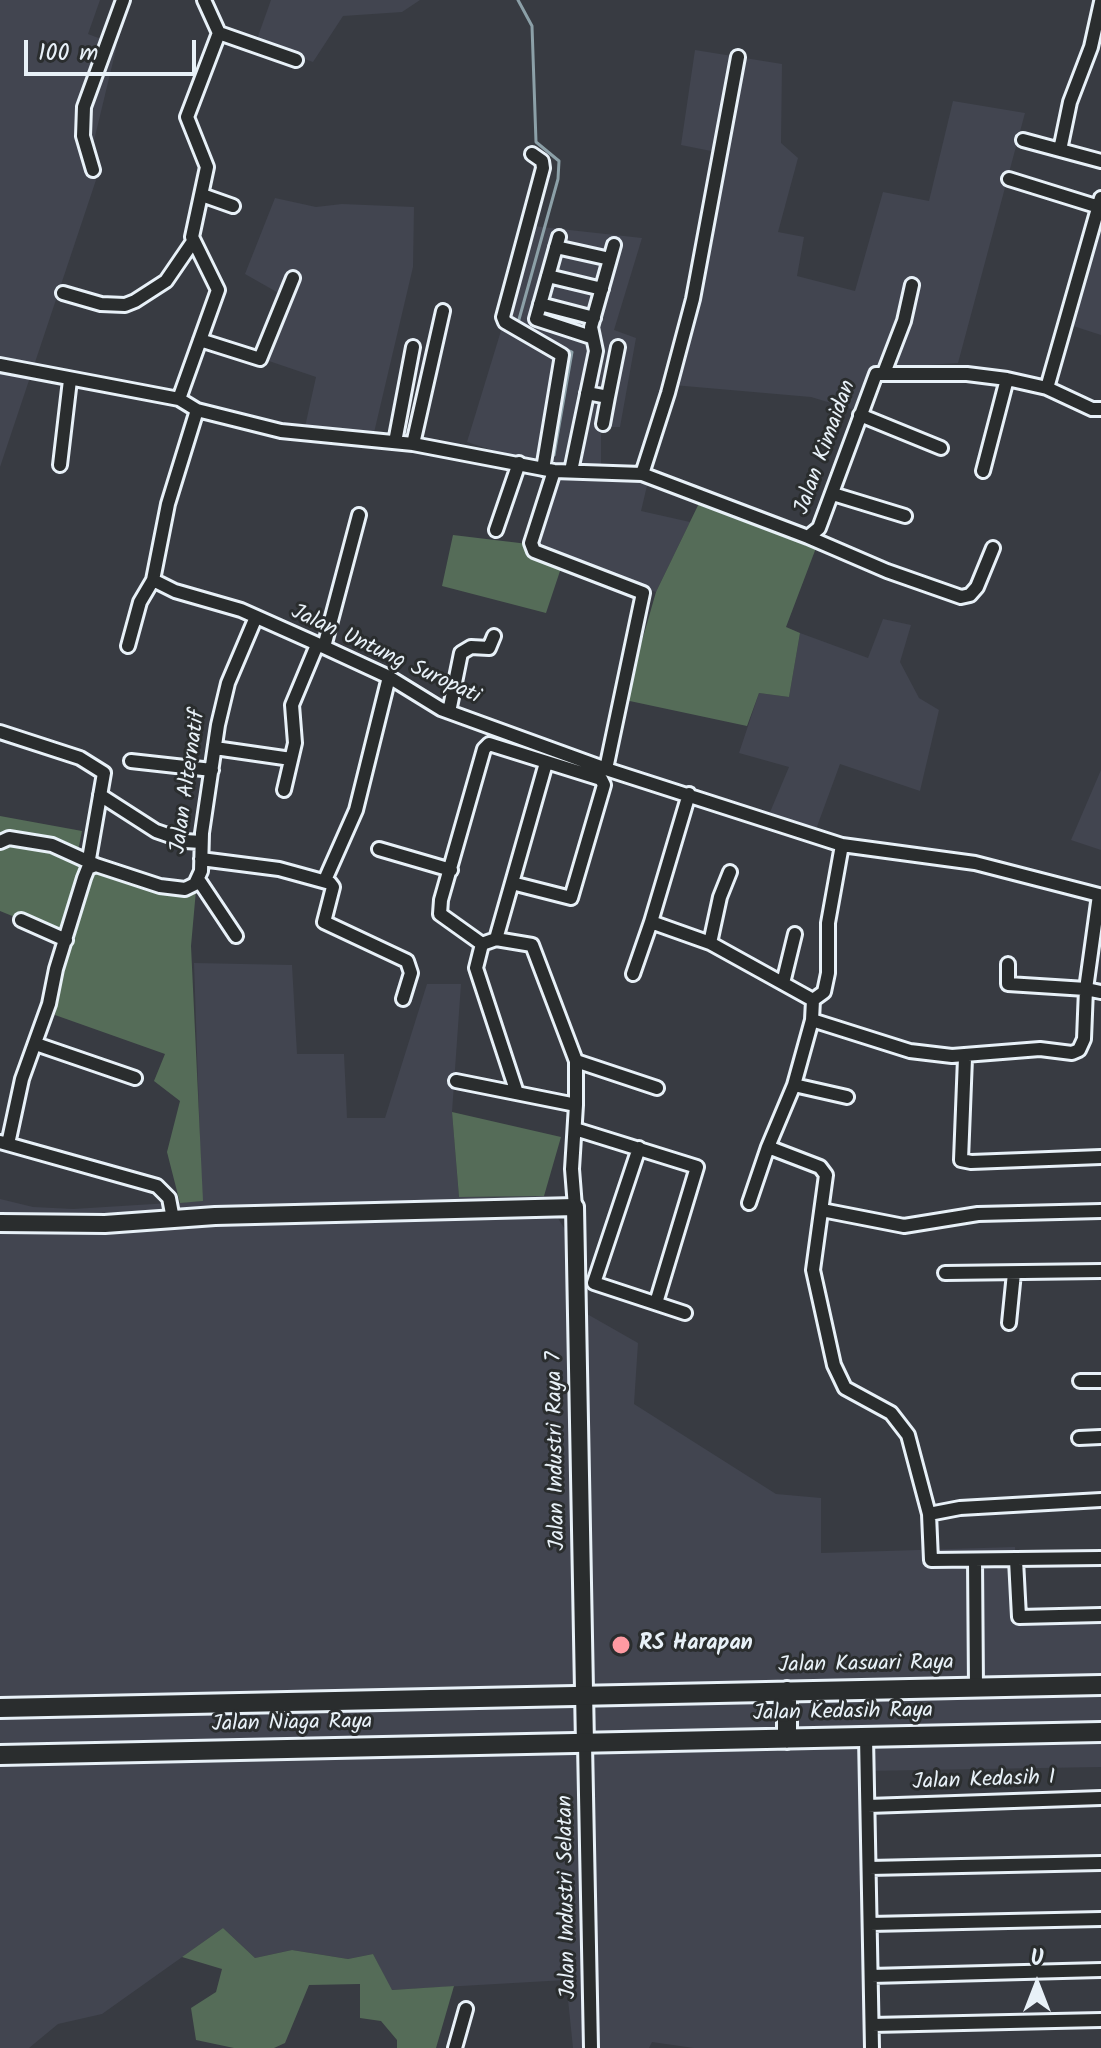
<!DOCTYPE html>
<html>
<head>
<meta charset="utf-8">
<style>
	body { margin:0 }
	#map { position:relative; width:1101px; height:2048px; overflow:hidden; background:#383b42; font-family:Kalam,sans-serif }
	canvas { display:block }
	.north { position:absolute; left:997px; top:1944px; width:80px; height:80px; -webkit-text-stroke:6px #2a2d2e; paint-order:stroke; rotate:0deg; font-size:22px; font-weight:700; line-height:32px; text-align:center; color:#e8f1f8 }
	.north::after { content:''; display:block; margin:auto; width:28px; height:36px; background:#e8f1f8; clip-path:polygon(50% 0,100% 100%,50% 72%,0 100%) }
	.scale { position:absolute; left:24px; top:40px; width:172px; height:36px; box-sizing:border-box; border:4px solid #e8f1f8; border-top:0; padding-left:10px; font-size:24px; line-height:28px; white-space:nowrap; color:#e8f1f8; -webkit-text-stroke:6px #2a2d2e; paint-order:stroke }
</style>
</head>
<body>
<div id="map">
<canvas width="1101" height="2048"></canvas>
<div class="north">U</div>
<div class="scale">100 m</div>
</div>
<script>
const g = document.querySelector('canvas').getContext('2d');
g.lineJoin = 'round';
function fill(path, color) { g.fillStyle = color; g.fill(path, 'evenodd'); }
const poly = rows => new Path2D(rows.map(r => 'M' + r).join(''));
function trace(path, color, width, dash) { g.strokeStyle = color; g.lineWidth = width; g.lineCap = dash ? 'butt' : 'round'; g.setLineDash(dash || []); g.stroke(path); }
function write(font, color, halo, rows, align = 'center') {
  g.font = font + ' Kalam,sans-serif'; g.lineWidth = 6; g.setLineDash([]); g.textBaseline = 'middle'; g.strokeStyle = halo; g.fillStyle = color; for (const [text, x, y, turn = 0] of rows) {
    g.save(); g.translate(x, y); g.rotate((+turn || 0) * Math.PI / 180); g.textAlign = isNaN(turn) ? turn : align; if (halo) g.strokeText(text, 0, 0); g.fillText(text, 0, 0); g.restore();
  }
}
fill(poly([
	[0,0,100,0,88,34,117,45,86,174,96,180,0,467],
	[271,0,420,0,402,12,343,16,313,62,256,42],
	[695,50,782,64,781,143,798,158,778,232,804,237,797,276,855,291,883,192,929,201,953,101,1025,113,958,363,869,369,858,411,811,397,673,385,716,152,681,145],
	[275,198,316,207,342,204,414,207,413,267,373,437,305,427,316,377,266,360,289,299,245,274],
	[1101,210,1101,335,1067,324],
	[533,226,642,238,614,330,636,338,620,427,601,427,601,470,650,473,641,511,690,522,656,592,563,562,528,544,550,469,467,442],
	[883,619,911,625,900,662,919,698,939,710,920,791,840,764,815,832,768,817,789,767,739,753,759,693,789,697,800,633,868,658],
	[1101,770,1101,850,1071,840],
	[194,963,292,965,297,1054,344,1054,347,1118,385,1118,427,984,461,984,452,1112,459,1197,544,1196,571,1239,573,1306,638,1343,634,1404,776,1494,821,1498,821,1553,1015,1547,1019,1618,1101,1616,1101,1767,862,1771,871,2048,694,2048,652,2042,649,2048,573,2048,566,1980,391,1990,373,1954,348,1959,292,1950,255,1958,223,1928,102,2014,58,2024,29,2048,0,2048,0,1199,33,1207,73,1209,202,1201]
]), '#424550');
fill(poly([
	[704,493,819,540,786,627,800,633,789,697,759,693,747,726,625,700,656,592],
	[453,535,528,544,563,562,546,613,442,586],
	[0,816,82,831,76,861,196,890,191,946,203,1201,180,1203,167,1152,180,1101,154,1081,165,1054,55,1015,69,939,0,911],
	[452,1112,561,1137,544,1196,459,1197],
	[223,1928,255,1958,292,1950,348,1959,373,1954,392,1990,454,1986,436,2048,397,2048,397,2040,381,2021,360,2018,360,1984,309,1985,285,2043,274,2048,234,2048,196,2040,191,2008,216,1992,222,1969,182,1957]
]), '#556c58');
trace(poly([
	[518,323,558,179,559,161,536,142,532,26,518,0],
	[554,344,572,352,554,455]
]), '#8ca0a8', 3);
const minor = poly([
	[204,0,219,33,187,117,207,167,192,237,218,290,179,399,197,410,168,504,153,580,175,591,241,610,324,647,389,677,441,709,606,769,842,845,975,863,1099,895,1086,989,1101,992],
	[219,33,296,60],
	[1023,140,1101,161],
	[1060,150,1070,102,1091,47,1101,2],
	[532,154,542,161,543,168,503,317,505,322,562,355,543,469],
	[93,170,83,136,84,107,123,0],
	[1009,179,1099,207],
	[202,195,233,206],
	[559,237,536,319,591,337],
	[556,247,610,259],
	[548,276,602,289],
	[63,293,101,304,125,305,135,301,166,281,192,243],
	[540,304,594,318],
	[200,340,260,359,293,278],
	[0,365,179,399],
	[884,373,904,321,912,285],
	[1047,388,1101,198],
	[587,393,608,397,618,347],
	[197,410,281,431,413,444,554,471,642,474,808,537,819,528,876,374,967,374,1007,379,1047,388,1092,409,1101,409],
	[860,415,941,448],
	[603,424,608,397],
	[395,442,413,347],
	[413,444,443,311],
	[60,465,70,380],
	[554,471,531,543,534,551,643,593,606,769],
	[571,471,596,351,591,327,614,245],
	[983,471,1007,379],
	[642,474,668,393,693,299,738,57],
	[833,494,905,516],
	[496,530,519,463],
	[808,537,887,571,961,597,970,595,977,587,993,548],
	[128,646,140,602,153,580],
	[324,647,359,515],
	[449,712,461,653,471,647,489,648,494,636],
	[0,732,80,758,104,773,89,859],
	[215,748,291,759],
	[131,761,212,770],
	[284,790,295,743,292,705,317,645],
	[689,794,651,922,710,943,813,1000,812,1020,794,1085,768,1147,820,1167,826,1175,813,1270,834,1365,845,1388,891,1413,908,1435,929,1514,931,1560,1101,1558],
	[100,795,156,831,185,841,201,842],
	[0,842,9,838,52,845,96,865,160,886,185,889,195,884,201,871,202,833,218,725,228,683,256,617],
	[379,849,451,870],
	[201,859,279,869,330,883,333,887,324,922,407,961,411,973,403,999],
	[198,879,236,936],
	[325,880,356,810,389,677],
	[512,883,571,898,604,785,601,779,489,744,484,749,441,900,440,914,482,944,496,939,532,945,576,1061,576,1105],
	[21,920,66,940],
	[496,939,546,763],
	[710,943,720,897,730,872],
	[482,944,476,968,517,1093],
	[633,974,651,922],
	[783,983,795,934],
	[813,1000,824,992,828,973,828,923,842,845],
	[812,1020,910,1051,952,1056,1040,1049,1072,1053,1079,1050,1084,1039,1086,989,1008,984,1008,964],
	[36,1044,135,1078],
	[965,1058,961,1160,971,1162,1101,1157],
	[576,1061,657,1088],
	[456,1081,576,1105,572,1169,575,1207],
	[794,1085,847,1097],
	[575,1129,697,1167,656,1303],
	[0,1142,157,1186,169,1198,173,1219],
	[8,1144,22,1079,49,1004,56,969,84,878,88,868,96,865],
	[639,1148,594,1283,685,1313],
	[749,1203,768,1147],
	[822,1210,904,1226,978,1214,1101,1211],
	[945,1273,1101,1271],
	[1009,1323,1014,1273],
	[1080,1381,1101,1381],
	[1079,1438,1101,1437],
	[929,1514,960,1508,1101,1500],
	[975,1560,976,1687],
	[1016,1560,1019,1617,1101,1615],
	[866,1737,872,2048],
	[585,1744,591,2048],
	[868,1806,1101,1798],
	[869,1868,1101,1863],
	[870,1924,1101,1919],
	[871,1976,1101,1970],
	[872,2025,1101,2020],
	[455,2048,466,2009]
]);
const tertiary = poly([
	[0,1223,105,1224,215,1216,575,1207,585,1744]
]);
const secondary = poly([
	[787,1691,787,1739],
	[0,1708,1101,1685],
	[0,1755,1101,1732]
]);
trace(minor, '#e8f1f8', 18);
trace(tertiary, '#e8f1f8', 22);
trace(secondary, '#e8f1f8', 24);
trace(minor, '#2a2d2e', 12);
trace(tertiary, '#2a2d2e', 16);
trace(secondary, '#2a2d2e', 18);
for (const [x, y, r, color] of [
	[621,1645,10,"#ff9aa2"]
]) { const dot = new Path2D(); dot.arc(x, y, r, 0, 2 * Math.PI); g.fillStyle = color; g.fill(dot); trace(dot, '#2a2d2e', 3); }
write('22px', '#e8f1f8', '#2a2d2e', [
	["Jalan Kimaidan",827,448,-70],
	["Jalan Untung Suropati",385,656,25],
	["Jalan Alternatif",190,782,-82],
	["Jalan Industri Raya 7",558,1451,-91],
	["Jalan Kasuari Raya",866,1666,-1],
	["Jalan Kedasih Raya",843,1714,-1],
	["Jalan Niaga Raya",292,1725,-1],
	["Jalan Kedasih I",984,1782,-2],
	["Jalan Industri Selatan",569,1897,-91]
]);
write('bold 22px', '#e8f1f8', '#2a2d2e', [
	["RS Harapan",639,1645]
], 'left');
</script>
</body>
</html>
